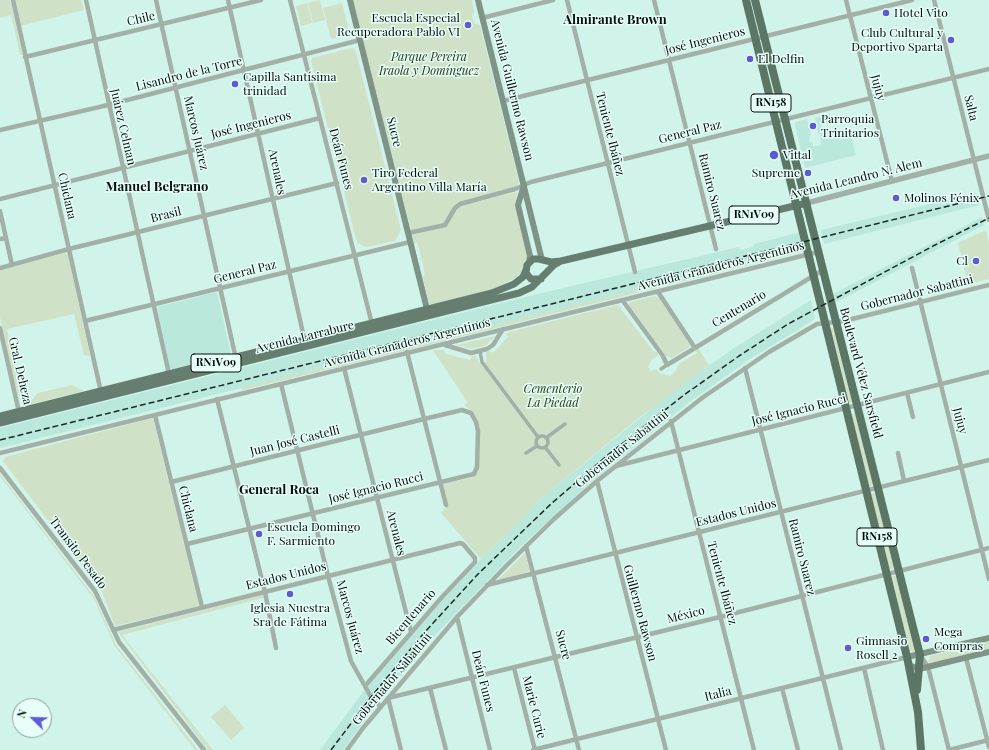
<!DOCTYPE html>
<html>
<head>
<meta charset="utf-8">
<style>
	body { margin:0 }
	#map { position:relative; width:989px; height:750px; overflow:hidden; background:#d0f4ea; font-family:"Playfair Display",serif }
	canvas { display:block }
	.north { position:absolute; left:12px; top:698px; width:40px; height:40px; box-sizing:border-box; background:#e8fef8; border:1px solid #8d9e9a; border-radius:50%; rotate:293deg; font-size:11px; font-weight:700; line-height:16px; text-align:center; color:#040f0c }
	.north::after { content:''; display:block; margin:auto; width:14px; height:18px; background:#5e5ad3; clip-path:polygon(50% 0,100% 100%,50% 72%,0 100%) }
</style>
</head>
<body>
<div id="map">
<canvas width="989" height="750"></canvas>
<div class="north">N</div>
</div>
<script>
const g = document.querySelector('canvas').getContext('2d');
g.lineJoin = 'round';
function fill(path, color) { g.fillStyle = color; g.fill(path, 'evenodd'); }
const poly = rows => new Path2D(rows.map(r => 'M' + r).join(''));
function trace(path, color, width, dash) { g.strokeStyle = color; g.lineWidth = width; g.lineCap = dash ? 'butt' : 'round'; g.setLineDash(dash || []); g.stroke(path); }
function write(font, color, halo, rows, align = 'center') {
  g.font = font + ' "Playfair Display",serif'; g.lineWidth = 3; g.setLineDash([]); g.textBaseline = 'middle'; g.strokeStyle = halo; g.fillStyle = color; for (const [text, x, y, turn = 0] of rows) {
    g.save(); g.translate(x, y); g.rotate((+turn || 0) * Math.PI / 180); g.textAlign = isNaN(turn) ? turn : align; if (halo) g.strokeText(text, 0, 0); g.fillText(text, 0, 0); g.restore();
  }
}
fill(poly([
	[830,114,832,122,821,125,825,137,850,131,856,155,805,168,795,125,796,122,807,119,811,135,809,136,810,142,812,142,813,147,821,145,820,134,818,134,815,118],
	[976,193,979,205,824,244,821,230],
	[982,217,984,225,833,304,831,295],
	[801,232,805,248,0,448,0,428,529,296,739,247,740,250,753,247,754,244],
	[217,292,231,354,172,369,169,367,157,307],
	[811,300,815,319,750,359,691,401,590,483,520,547,442,628,377,704,343,750,320,750,363,692,427,617,470,570,532,509,538,501,678,387,734,348]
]), '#bbe8dc');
fill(poly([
	[0,0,10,0,23,55,20,55,11,15,0,18],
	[15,0,81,0,84,10,20,26],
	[320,0,325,20,313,23,308,3],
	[353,0,472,0,474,12,472,16,474,23,480,25,519,182,517,186,458,203,454,206,450,215,451,220,456,209,460,206,517,192,516,204,527,257,521,272,517,277,489,291,433,305,429,303,423,277,425,274,421,258,418,260,421,257,417,242,414,244,412,234,446,226,450,223,449,218,445,223,411,230],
	[307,3,312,23,301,26,296,6],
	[342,3,350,34,331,39,323,8],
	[352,48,356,51,401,230,395,241,366,247,357,243,311,61,312,58],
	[986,230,989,243,989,279,968,284,958,243],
	[805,248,805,251,423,346,243,390,241,388],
	[65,253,68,255,90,356,84,355,74,314,7,329,21,403,13,378,0,317,0,270],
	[655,296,659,298,691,346,672,358,666,356,629,305,630,302],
	[618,305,654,352,657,352,659,354,651,361,648,367,651,371,656,369,659,373,670,376,676,370,679,364,697,353,695,350,698,348,709,365,636,420,538,501,532,509,481,559,441,513,447,506,443,484,471,478,477,473,480,427,471,410,466,407,465,404,468,403,433,350,443,350,446,354,470,360,472,356,476,356,479,363,486,362,486,352,490,351,493,353,508,337,506,335,509,332],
	[832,328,835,329,852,402,850,403,848,403,829,330],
	[495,336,485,346,471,349,456,345],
	[72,385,84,391,30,404,30,402,38,393],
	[857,413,874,484,871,486,869,486,850,415],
	[153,418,199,606,115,626,102,592,3,461,5,457],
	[0,474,95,598,116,645,198,750,195,750,114,645,94,599,0,476],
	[873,493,876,494,895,566,892,569,889,569,871,494],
	[525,553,530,571,497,581],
	[892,576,897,576,915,649,913,652,909,651],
	[263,595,266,597,122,635,213,750,208,750,118,632],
	[989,641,989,649,931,663,928,662,930,656],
	[225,705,244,728,231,740,211,717]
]), '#cfe1c7');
trace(poly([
	[480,351,482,362,538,437],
	[661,369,667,365],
	'536 442a6 6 0 1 1 12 0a6 6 0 1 1-12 0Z',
	[546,438,565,424],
	[545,447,559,465],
	[526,453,537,446]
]), '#a2b0a7', 3.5);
trace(poly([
	[13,0,101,392],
	[86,0,169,374],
	[156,0,236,359],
	[228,0,305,342],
	[290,0,372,324],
	[567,0,635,272],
	[654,0,716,249],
	[846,0,892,181],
	[934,0,989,220],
	[482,18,553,0],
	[25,57,261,0],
	[503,101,912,0],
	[0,130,108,105,360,40],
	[0,199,320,118],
	[0,211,12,265],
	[408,233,445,225,455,208,460,204,515,189,531,182,989,69],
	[0,239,6,238],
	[0,268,69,249,337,183],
	[912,268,989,579],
	[658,292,695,348],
	[623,301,663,356,667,365,823,270],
	[85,321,410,242],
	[0,328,19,412],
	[445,345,471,353,487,349,493,345,503,329],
	[407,352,446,505],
	[344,368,411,632],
	[745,368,841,750],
	[281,384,328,576,351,661,371,697,381,707],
	[907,393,913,417],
	[217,399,265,592,276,648],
	[155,415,202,607],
	[671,421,754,750],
	[0,453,818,252],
	[898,453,904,481],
	[616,466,989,372],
	[0,468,95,591,119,642,204,750],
	[597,481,666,750],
	[171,482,424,419],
	[187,544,474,474,477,467,478,431,476,422,471,413,462,410,424,419],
	[526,546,579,750],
	[487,585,989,460],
	[457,617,490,750],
	[113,630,460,543,463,544,475,558,475,562,442,597,365,686],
	[921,656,928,667,949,750],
	[966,658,989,747],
	[514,668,535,750],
	[864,668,883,750],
	[430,688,446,750],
	[782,688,798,750],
	[347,750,363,728,457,617,507,565,554,519,597,481,702,398,769,352,817,324,844,321,989,285],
	[401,750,388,698,720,617,989,548],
	[533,750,907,657],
	[949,750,989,740]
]), '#a2b0a7', 4.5);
trace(poly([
	[807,203,989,156]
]), '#a2b0a7', 5.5);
trace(poly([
	[350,0,428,313],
	[478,0,542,260],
	[524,185,518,205,530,256,529,262],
	[907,657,989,638],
	[909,665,919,669,989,652]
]), '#7f9386', 6);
trace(poly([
	[541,279,531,279,526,273,527,265,533,259,539,259,551,262,561,261,807,203],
	[0,416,492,293,514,284,523,277,526,270],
	[0,423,519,293,532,287,554,265,561,261]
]), '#667e6f', 7);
trace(poly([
	[746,0,907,657,918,712,921,750],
	[755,0,920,655,917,690]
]), '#5b7665', 8);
trace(poly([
	[0,440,989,196],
	[331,750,371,697,424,633,478,574,552,503,609,454,684,395,739,356,788,324,935,245,989,218]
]), '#1b2925', 1.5, [6, 3]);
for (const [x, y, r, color] of [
	[886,13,4,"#5e5ad3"],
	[468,25,4,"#5e5ad3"],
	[951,40,4,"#5e5ad3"],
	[750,59,4,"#5e5ad3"],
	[235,84,4,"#5e5ad3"],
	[813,126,4,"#5e5ad3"],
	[774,155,5,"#5e5ad3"],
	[808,173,4,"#5e5ad3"],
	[364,180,4,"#5e5ad3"],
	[896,198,4,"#5e5ad3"],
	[976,261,4,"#5e5ad3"],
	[259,534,4,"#5e5ad3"],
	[290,594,4,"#5e5ad3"],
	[926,639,4,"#5e5ad3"],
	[848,648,4,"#5e5ad3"]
]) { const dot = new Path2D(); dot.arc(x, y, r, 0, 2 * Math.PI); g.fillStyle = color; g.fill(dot); trace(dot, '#e8fef8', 1.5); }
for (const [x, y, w] of [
	[771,103,40],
	[754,215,50],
	[216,363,50],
	[877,537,40]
]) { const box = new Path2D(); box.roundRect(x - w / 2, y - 9, w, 18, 3); g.fillStyle = '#e8fef8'; g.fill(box); trace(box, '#040f0c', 1); }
write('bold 11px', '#040f0c', null, [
	["RN158",771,103],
	["RN1V09",754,215],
	["RN1V09",216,363],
	["RN158",877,537]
]);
write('12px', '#040f0c', '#e8fef8', [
	["Hotel Vito",894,13],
	["Escuela Especial",460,18,"right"],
	["Recuperadora Pablo VI",460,32,"right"],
	["Club Cultural y",943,33,"right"],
	["Deportivo Sparta",943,47,"right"],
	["El Delfin",758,59],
	["Capilla Santísima",243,77],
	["trinidad",243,91],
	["Parroquia",821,119],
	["Trinitarios",821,133],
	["Vittal",783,155],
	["Tiro Federal",372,173],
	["Argentino Villa María",372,187],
	["Supreme",800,173,"right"],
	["Molinos Fénix",904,198],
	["Cl",968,261,"right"],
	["Escuela Domingo",267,527],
	["F. Sarmiento",267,541],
	["Iglesia Nuestra",290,608,"center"],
	["Sra de Fátima",290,622,"center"],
	["Mega",934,632],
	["Compras",934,646],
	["Gimnasio",856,641],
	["Rosell 2",856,655]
], 'left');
write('12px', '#040f0c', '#e8fef8', [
	["Chile",141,19,-13],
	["José Ingenieros",705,41,-14],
	["Lisandro de la Torre",189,74,-14],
	["Jujuy",878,88,76],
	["Avenida Guillermo Rawson",512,90,76],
	["Salta",971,108,76],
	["José Ingenieros",251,125,-14],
	["Juárez Celman",123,127,77],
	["Sucre",394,132,76],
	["General Paz",690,132,-14],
	["Marcos Juárez",196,133,77],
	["Teniente Ibáñez",610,134,76],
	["Deán Funes",341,159,75],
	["Arenales",277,172,78],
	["Avenida Leandro N. Alem",856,179,-14],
	["Ramiro Suarez",712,192,76],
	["Chiclana",67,196,77],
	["Brasil",166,215,-14],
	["Avenida Granaderos Argentinos",721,266,-14],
	["General Paz",245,272,-14],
	["Gobernador Sabattini",917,293,-14],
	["Centenario",739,309,-31],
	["Avenida Larrabure",305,337,-14],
	["Avenida Granaderos Argentinos",407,343,-14],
	["Gral. Deheza",20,371,77],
	["Boulevard Vélez Sarsfield",861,373,75],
	["José Ignacio Rucci",799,410,-14],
	["Jujuy",960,421,76],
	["Juan José Castelli",295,441,-14],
	["Gobernador Sabattini",622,449,-39],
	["José Ignacio Rucci",376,488,-14],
	["Chiclana",188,509,76],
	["Estados Unidos",736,513,-14],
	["Arenales",396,533,76],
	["Transito Pesado",78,553,53],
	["Ramiro Suarez",802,557,76],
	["Estados Unidos",286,576,-14],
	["Teniente Ibáñez",722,583,75],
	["Guillermo Rawson",640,613,75],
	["México",686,615,-14],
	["Marcos Juárez",350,617,75],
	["Bicentenario",411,617,-49],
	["Sucre",563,645,75],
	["Gobernador Sabattini",392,679,-50],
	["Deán Funes",483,681,76],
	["Italia",718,694,-14],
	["Marie Curie",534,707,76]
]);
write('italic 12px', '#223d14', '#e8fef8', [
	["Parque Pereira",429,57],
	["Iraola y Domínguez",429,71],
	["Cementerio",553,389],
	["La Piedad",553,403]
]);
write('bold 13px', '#040f0c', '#e8fef8', [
	["Almirante Brown",615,20],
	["Manuel Belgrano",157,187],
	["General Roca",279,490]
]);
</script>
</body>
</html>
